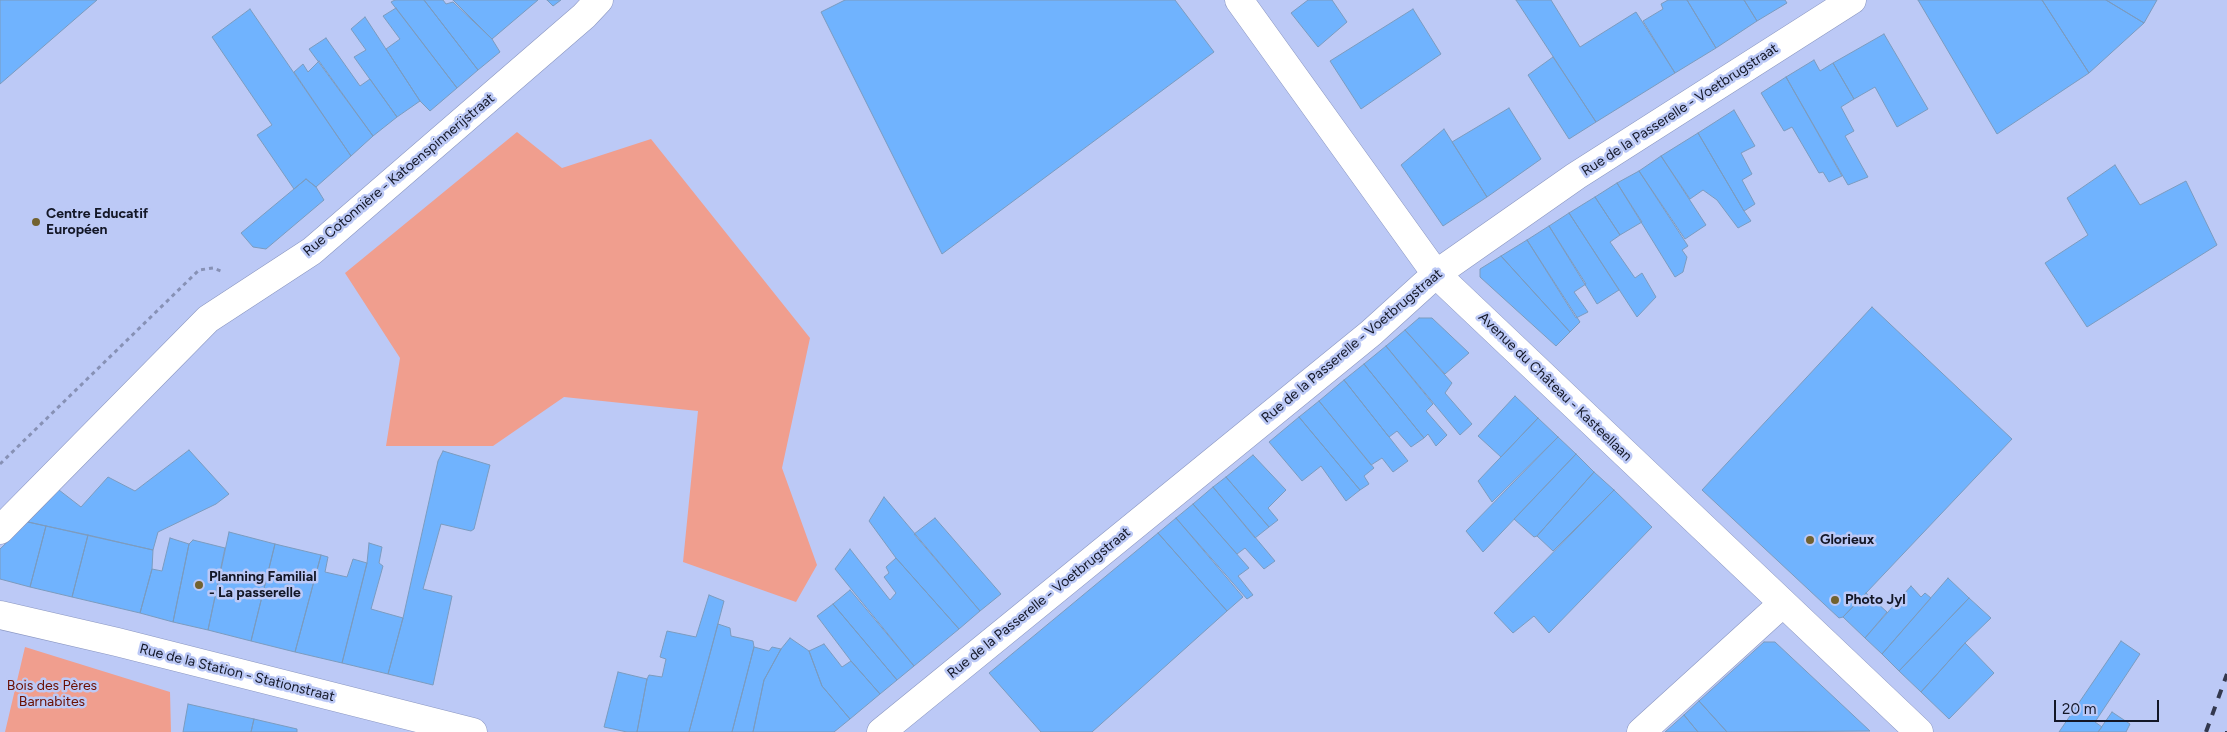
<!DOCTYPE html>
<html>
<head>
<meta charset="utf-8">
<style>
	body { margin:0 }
	#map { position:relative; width:2227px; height:732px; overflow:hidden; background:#bcc9f6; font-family:Figtree,sans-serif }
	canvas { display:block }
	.scale { position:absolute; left:2054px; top:700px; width:105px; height:22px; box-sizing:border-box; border:2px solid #131727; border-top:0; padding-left:6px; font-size:15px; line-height:18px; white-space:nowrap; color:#131727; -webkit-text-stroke:4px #bcc9f6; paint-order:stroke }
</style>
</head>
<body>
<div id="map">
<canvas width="2227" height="732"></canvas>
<div class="scale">20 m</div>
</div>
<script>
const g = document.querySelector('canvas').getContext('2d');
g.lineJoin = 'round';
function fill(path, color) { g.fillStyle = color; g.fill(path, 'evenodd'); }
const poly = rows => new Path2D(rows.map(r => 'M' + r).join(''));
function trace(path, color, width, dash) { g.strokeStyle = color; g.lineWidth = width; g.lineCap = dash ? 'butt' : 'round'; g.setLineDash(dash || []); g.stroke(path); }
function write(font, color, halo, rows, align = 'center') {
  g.font = font + ' Figtree,sans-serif'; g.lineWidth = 5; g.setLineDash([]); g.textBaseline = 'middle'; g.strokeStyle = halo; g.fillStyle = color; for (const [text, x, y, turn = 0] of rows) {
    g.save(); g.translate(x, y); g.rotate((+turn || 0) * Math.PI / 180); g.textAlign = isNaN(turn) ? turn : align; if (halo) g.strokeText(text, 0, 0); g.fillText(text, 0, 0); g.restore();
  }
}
fill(poly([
	[517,132,562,168,651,139,810,338,782,468,817,565,796,602,683,562,698,411,564,397,493,446,386,446,400,358,345,273],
	[25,647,170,692,171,732,5,732]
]), '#f09e8e');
const building = poly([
	[0,0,97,0,0,84,0,0],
	[395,0,424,0,478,70,457,88,391,2,395,0],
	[424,0,443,0,446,4,453,2,492,39,500,52,478,70,424,0],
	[453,0,538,0,492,39,453,0],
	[547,0,561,0,553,6,547,0],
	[845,0,1175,0,1214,52,942,254,821,12,845,0],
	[1308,0,1332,0,1347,22,1318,47,1291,13,1308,0],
	[1516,0,1551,0,1580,47,1636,12,1675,73,1596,122,1516,0],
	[1668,0,1687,0,1716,48,1675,73,1643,21,1663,9,1661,4,1668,0],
	[1687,0,1744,0,1757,21,1716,48,1687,0],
	[1744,0,1785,0,1787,3,1757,21,1744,0],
	[1918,0,2042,0,2089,73,1997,134,1918,0],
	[2042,0,2106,0,2144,23,2089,73,2042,0],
	[2106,0,2157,0,2144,23,2106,0],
	[396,8,457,88,430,111,420,101,386,49,400,39,383,16,396,8],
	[250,9,351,156,316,187,306,179,294,189,257,135,272,125,212,37,250,9],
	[1413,9,1441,54,1361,109,1330,61,1413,9],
	[365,17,420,101,397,117,354,57,366,50,351,29,365,17],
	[1884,34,1928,109,1897,127,1875,87,1854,99,1833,63,1884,34],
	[326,38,360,86,370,79,397,117,373,136,309,49,326,38],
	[1553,57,1596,122,1569,139,1528,75,1553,57],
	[1814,60,1820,71,1833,63,1854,99,1841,107,1854,131,1845,136,1868,177,1848,185,1786,77,1814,60],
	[319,61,373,136,351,156,294,72,303,64,308,72,319,61],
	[1786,77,1842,176,1829,182,1823,172,1819,173,1792,127,1784,131,1761,93,1786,77],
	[1509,108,1541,159,1487,197,1452,142,1509,108],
	[1734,110,1755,146,1741,153,1752,174,1742,180,1755,204,1744,211,1698,133,1734,110],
	[1444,129,1487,197,1443,226,1401,165,1444,129],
	[1698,133,1744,211,1751,221,1738,228,1717,200,1703,190,1690,199,1661,156,1698,133],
	[1661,156,1706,225,1685,239,1639,171,1661,156],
	[2115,165,2140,205,2186,181,2217,245,2087,327,2045,263,2088,235,2067,198,2115,165],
	[1639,171,1688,246,1682,250,1687,257,1683,272,1675,277,1617,183,1639,171],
	[306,179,316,187,324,200,266,249,253,247,241,233,306,179],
	[1617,183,1642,222,1620,235,1595,197,1617,183],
	[1595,197,1620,235,1610,242,1635,278,1642,273,1656,297,1637,317,1569,213,1595,197],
	[1569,213,1619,290,1597,304,1549,226,1569,213],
	[1549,226,1586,284,1574,292,1588,312,1576,318,1527,240,1549,226],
	[1527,240,1580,322,1570,332,1501,256,1527,240],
	[1501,256,1570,332,1556,346,1480,277,1480,269,1501,256],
	[1872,307,2012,439,1866,593,1843,617,1839,618,1702,490,1872,307],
	[1419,318,1432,318,1469,353,1445,374,1405,330,1419,318],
	[1405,330,1452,383,1445,393,1472,424,1460,435,1386,346,1405,330],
	[1386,346,1433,404,1426,411,1447,435,1436,446,1428,434,1424,438,1364,364,1386,346],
	[1364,364,1424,438,1411,447,1397,431,1389,437,1344,380,1364,364],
	[1344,380,1408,461,1393,472,1382,458,1371,465,1319,401,1344,380],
	[1515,396,1538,418,1501,457,1478,436,1515,396],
	[1319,401,1374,468,1364,476,1369,484,1360,490,1299,417,1319,401],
	[1299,417,1360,490,1346,501,1321,466,1302,481,1269,442,1299,417],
	[1538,418,1558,437,1492,502,1478,481,1538,418],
	[1558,437,1576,454,1483,552,1466,531,1558,437],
	[189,450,229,494,216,504,158,532,153,550,28,522,59,490,81,507,108,477,135,491,189,450],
	[443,451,490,465,474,529,471,531,441,524,423,589,452,596,433,685,388,674,403,618,438,461,443,451],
	[1576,454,1594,472,1537,536,1534,537,1514,519,1576,454],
	[1253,455,1286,490,1268,508,1278,520,1269,527,1226,477,1253,455],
	[1594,472,1614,490,1553,551,1537,536,1594,472],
	[1226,477,1269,527,1255,538,1213,487,1226,477],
	[1213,487,1275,561,1264,569,1245,548,1237,554,1193,504,1213,487],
	[1614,490,1652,527,1549,633,1534,616,1513,633,1494,613,1614,490],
	[884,497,980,611,959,629,896,558,869,521,884,497],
	[1193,504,1249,568,1238,576,1253,595,1247,599,1176,518,1193,504],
	[935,518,1001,594,980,611,914,534,935,518],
	[1176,518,1243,597,1227,611,1158,533,1176,518],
	[28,522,46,526,30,587,0,579,0,549,28,522],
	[46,526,88,535,72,597,30,587,46,526],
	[229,532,275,544,251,641,208,630,229,532],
	[1158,533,1227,611,1092,732,1041,732,989,673,1158,533],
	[88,535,153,550,152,569,140,613,72,597,88,535],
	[170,538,189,544,173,622,140,613,152,569,162,571,170,538],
	[193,540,225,548,208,630,173,622,189,544,193,540],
	[369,543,382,547,379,563,383,566,371,609,403,618,388,674,342,663,367,563,369,543],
	[275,544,321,555,295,652,251,641,275,544],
	[850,549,890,600,896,593,884,577,889,573,886,567,896,558,959,629,914,666,835,569,850,549],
	[321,555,328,557,325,572,347,577,353,559,367,563,342,663,295,652,321,555],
	[1948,578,1969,598,1899,671,1882,654,1948,578],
	[1911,586,1921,597,1925,593,1931,598,1882,654,1865,638,1911,586],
	[850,590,914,666,897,680,833,604,850,590],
	[1866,593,1887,612,1865,638,1843,617,1866,593],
	[709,595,724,601,689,732,637,732,647,679,649,675,662,677,666,659,660,657,667,631,696,637,709,595],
	[1969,598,1991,618,1965,643,1921,692,1899,671,1969,598],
	[833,604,897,680,880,694,851,661,817,616,833,604],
	[718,624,730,628,731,636,753,641,754,647,732,732,689,732,718,624],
	[790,638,809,651,822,686,850,719,834,732,753,732,764,680,781,649,790,638],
	[2121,641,2140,654,2095,722,2102,727,2098,732,2059,732,2121,641],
	[1764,642,1775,642,1870,731,1727,732,1699,701,1764,642],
	[1965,643,1994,673,1949,719,1921,692,1965,643],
	[824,644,842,667,851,661,880,694,850,719,822,686,809,651,824,644],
	[754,647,769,651,772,647,781,649,764,680,753,732,732,732,754,647],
	[618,672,647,679,637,732,627,732,604,727,618,672],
	[1699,701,1727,732,1698,732,1684,715,1699,701],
	[188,704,254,719,251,732,183,732,188,704],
	[2112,712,2130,724,2126,732,2098,732,2112,712],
	[1684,715,1698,732,1665,732,1684,715],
	[254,719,297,729,297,732,251,732,254,719]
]);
fill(building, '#70b3fe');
trace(building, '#7b9bbf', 1);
const minor = poly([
	[1239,0,1436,274,1919,732],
	[0,530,208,319,312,251,584,16,599,0],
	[881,732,1371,333,1436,274,1576,176,1852,0],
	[1641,732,1782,604]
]);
const tertiary = poly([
	[0,615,117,642,473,732]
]);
trace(minor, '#8a96c1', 29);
trace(tertiary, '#8a96c1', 29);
trace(poly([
	[0,464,199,270,213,268,221,271]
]), '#8791b5', 3, [4, 4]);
trace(minor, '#fff', 28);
trace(tertiary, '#fff', 28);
trace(poly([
	[2206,732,2227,674],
	[2227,732,2227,731]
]), '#33384e', 4, [9, 9]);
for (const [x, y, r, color] of [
	[36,222,5,"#726230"],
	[1810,540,5,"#726230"],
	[199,585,5,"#726230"],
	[1835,600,5,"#726230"]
]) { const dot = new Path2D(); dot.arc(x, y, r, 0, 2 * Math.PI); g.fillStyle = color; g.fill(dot); trace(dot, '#bcc9f6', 2); }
write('14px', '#131727', '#bcc9f6', [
	["Rue de la Passerelle - Voetbrugstraat",1680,110,-33],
	["Rue Cotonnière - Katoenspinnerijstraat",399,175,-40],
	["Rue de la Passerelle - Voetbrugstraat",1352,346,-40],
	["Avenue du Château - Kasteellaan",1555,387,44],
	["Rue de la Passerelle - Voetbrugstraat",1039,603,-39],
	["Rue de la Station - Stationstraat",237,673,14]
]);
write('bold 14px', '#131727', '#bcc9f6', [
	["Centre Educatif",46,214],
	["Européen",46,230],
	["Glorieux",1820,540],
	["Planning Familial",209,577],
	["- La passerelle",209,593],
	["Photo Jyl",1845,600]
], 'left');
write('14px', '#690e00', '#bcc9f6', [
	["Bois des Pères",52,686],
	["Barnabites",52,702]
]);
</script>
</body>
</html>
